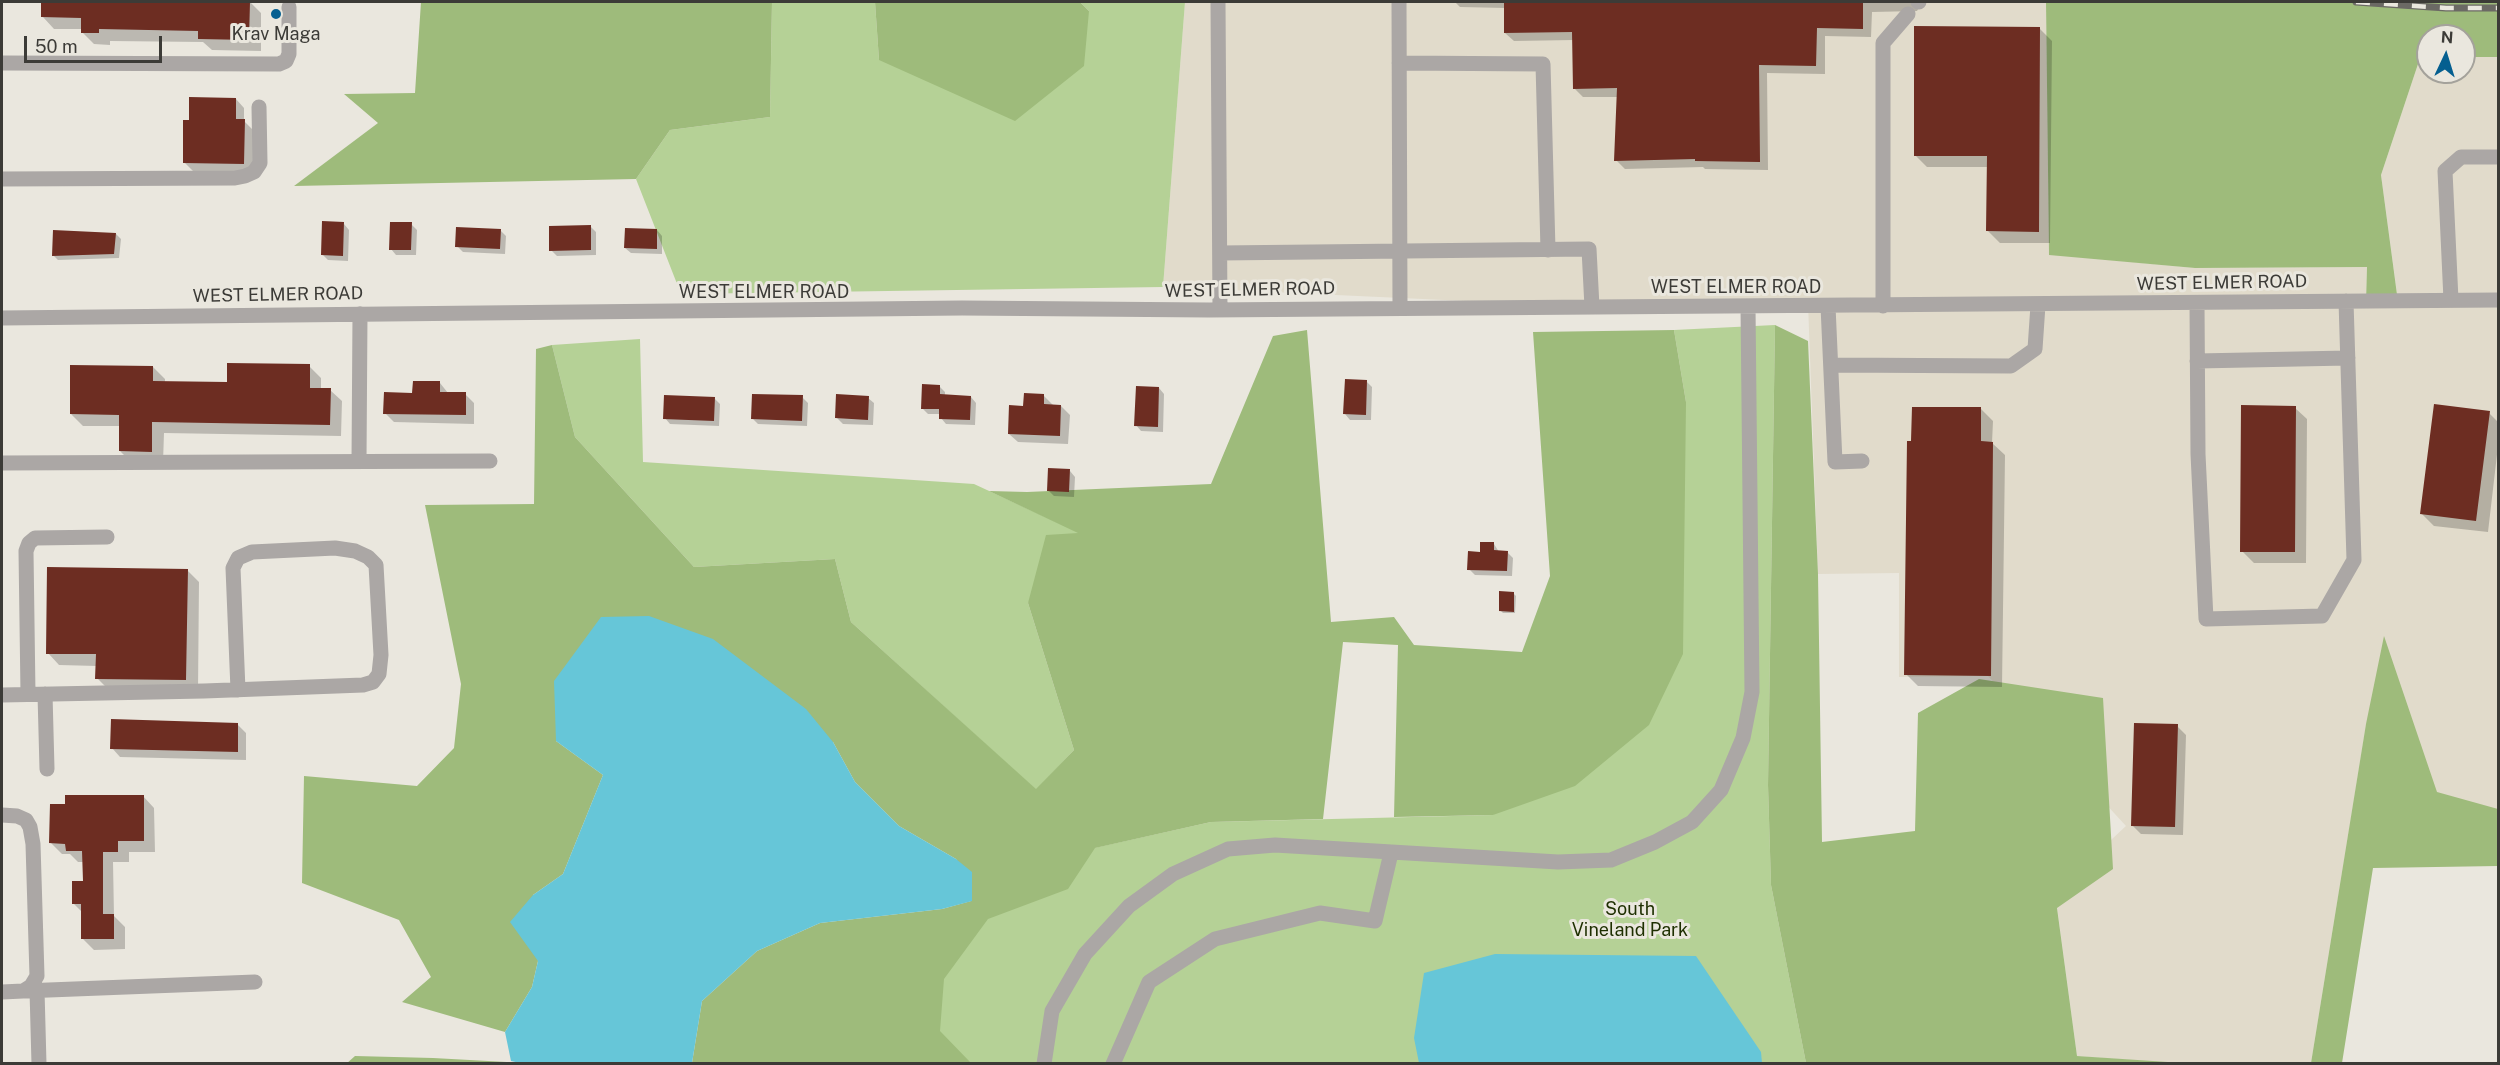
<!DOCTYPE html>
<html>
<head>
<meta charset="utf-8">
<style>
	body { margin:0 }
	#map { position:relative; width:2500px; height:1065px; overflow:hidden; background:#eae7de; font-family:"Public Sans",sans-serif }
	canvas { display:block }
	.frame { position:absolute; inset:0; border:3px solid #3c3b37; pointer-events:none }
	.north { position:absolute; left:2416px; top:24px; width:60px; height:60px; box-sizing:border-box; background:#eae7de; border:2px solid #a4a29b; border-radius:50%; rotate:4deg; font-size:16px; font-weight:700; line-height:24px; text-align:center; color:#3c3b37 }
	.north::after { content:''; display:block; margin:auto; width:21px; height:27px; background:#055f90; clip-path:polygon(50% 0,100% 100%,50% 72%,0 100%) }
	.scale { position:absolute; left:24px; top:36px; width:138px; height:27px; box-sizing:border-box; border:3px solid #3c3b37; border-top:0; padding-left:8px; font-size:18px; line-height:21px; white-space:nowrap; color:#3c3b37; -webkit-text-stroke:4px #eae7de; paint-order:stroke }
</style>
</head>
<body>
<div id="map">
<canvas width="2500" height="1065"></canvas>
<div class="frame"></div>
<div class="north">N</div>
<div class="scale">50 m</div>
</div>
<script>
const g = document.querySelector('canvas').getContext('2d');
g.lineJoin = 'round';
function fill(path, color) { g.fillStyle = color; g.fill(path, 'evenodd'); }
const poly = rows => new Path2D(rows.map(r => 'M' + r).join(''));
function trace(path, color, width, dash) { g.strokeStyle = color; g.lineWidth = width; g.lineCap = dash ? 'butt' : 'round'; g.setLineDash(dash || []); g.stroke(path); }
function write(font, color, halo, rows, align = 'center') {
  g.font = font + ' "Public Sans",sans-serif'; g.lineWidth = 6; g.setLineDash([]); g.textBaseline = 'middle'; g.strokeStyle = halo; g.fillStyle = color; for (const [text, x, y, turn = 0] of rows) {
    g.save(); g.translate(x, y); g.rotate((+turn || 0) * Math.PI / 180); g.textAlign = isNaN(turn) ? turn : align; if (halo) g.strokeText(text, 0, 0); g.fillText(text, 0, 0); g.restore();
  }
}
fill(poly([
	[1185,2,2046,2,2049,254,2195,268,2367,267,2366,301,2398,301,2381,175,2420,58,2428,58,2428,72,2464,72,2464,57,2498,57,2498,836,2419,829,2366,725,2311,1063,2183,1064,2077,1056,2055,892,2126,826,1988,676,1899,677,1899,573,1818,574,1808,303,1531,304,1163,287]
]), '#e1dbcb');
fill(poly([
	[772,2,875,2,879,60,1089,11,1080,2,1185,2,1163,287,681,294,636,179,670,130,770,117],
	[1775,325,1768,785,1771,885,1806,1063,692,1064,1094,848,1211,822,1493,815,1686,402,1674,330],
	[640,339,643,462,974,484,1080,533,1028,603,1074,750,1036,790,851,622,835,559,694,567,575,437,552,345]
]), '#b5d196');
fill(poly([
	[421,2,772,2,770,117,670,130,636,179,294,186,378,123,344,94,415,93],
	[875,2,1080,2,1089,11,1084,66,1015,121,879,60],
	[2046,2,2498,2,2498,57,2464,57,2464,36,2428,36,2428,58,2420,58,2381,175,2398,302,2366,302,2367,267,2195,268,2049,255],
	[1775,325,1808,341,1818,574,1822,842,1915,831,1918,713,1979,679,2103,698,2113,869,2057,908,2077,1056,2183,1063,1806,1063,1771,885,1768,785],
	[1307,330,1331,622,1394,617,1414,645,1522,652,1550,576,1533,332,1674,330,1686,402,1683,654,1649,725,1575,786,1493,815,1394,817,1398,645,1343,642,1323,819,1211,822,1095,848,1068,889,988,919,944,979,940,1031,971,1063,692,1063,702,1001,757,951,820,923,942,909,971,901,956,859,899,826,855,782,833,742,556,741,603,775,563,874,533,895,538,961,532,987,505,1032,402,1002,431,977,399,920,302,883,304,776,417,786,454,748,461,684,425,505,534,504,536,349,552,345,575,437,694,567,835,559,851,622,1036,789,1074,750,1028,603,1046,535,1078,533,989,491,1027,492,1211,484,1273,336],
	[2384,636,2437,792,2498,809,2498,866,2373,868,2342,1063,2311,1063,2366,724],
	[355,1056,433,1058,525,1063,346,1064]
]), '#9ebb7b');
fill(poly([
	[649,616,713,639,806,709,833,742,855,782,899,826,956,859,972,872,972,901,942,909,820,923,757,951,702,1001,692,1063,525,1064,511,1061,505,1032,532,987,538,961,510,922,533,895,563,874,603,775,556,741,554,681,601,617],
	[1495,954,1696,956,1761,1052,1762,1063,1419,1063,1414,1038,1424,973]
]), '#66c6d8');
fill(poly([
	[43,2,250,2,261,13,261,51,212,50,203,42,110,41,110,45,94,44,82,32,82,29,54,29,43,17],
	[1455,2,1922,2,1917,11,1872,12,1871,37,1825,36,1825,74,1767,73,1768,170,1705,169,1703,167,1625,169,1616,160,1618,97,1583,97,1574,88,1574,40,1514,41,1505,33,1506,8,1460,7],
	[2040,29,2052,41,2050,243,2000,243,1988,231,1988,167,1927,167,1915,155],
	[236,99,244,108,244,121,253,130,253,172,193,171,184,162,190,121],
	[344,224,349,230,348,261,328,260,323,255],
	[411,224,417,230,416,255,396,255,391,249],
	[590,226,596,232,596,255,557,256,551,250],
	[500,230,506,236,505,254,463,252,457,246],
	[657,230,662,236,662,254,631,253,625,248],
	[116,234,121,239,119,258,58,260,53,255],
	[309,366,321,378,321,389,330,390,342,401,341,436,164,433,163,463,132,463,120,451,121,426,83,426,71,414,153,367,165,379,165,382,228,383],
	[1366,381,1372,387,1371,420,1350,420,1345,414],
	[440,383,448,393,465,394,474,403,474,424,394,422,385,413,414,394],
	[940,387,945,392,945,396,971,397,976,403,975,425,946,424,941,418,941,414,928,414,922,408],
	[1159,388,1164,394,1163,432,1141,431,1136,425],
	[1044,396,1053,405,1061,406,1070,415,1068,444,1018,442,1009,434,1025,407],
	[802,397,808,403,807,426,758,424,753,419],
	[714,398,720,404,719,426,670,424,665,418],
	[868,398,874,403,873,425,843,424,837,418],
	[2295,408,2307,419,2306,563,2254,563,2242,551],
	[1981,409,1993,421,1992,443,2005,455,2002,687,1918,686,1906,674],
	[2489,413,2498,422,2498,446,2488,532,2434,526,2422,514],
	[1070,471,1075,477,1074,497,1054,496,1048,490],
	[1494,544,1499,552,1507,552,1513,558,1512,576,1475,575,1469,569],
	[187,570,199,582,198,691,109,690,97,678,97,666,59,665,48,653],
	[1514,594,1516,596,1515,613,1503,613,1500,610],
	[237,724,246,733,246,760,120,757,112,748],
	[2177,726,2186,735,2183,835,2141,834,2132,825],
	[143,796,154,808,155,852,129,852,129,862,113,862,114,916,125,927,125,949,94,950,82,938,82,912,73,903,84,883,84,862,78,862,70,854,62,854,50,842]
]), '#0003');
fill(poly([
	[41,2,250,2,249,40,198,39,198,31,99,29,99,33,81,33,81,18,41,17],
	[1504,2,1863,2,1863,29,1817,28,1816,66,1759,65,1760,162,1695,161,1695,159,1614,161,1617,88,1573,89,1572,32,1504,33],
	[1914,26,2040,27,2039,232,1986,231,1987,156,1914,156],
	[189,97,236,98,236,119,245,119,244,164,183,163,183,120,189,120],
	[322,221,344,222,343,256,321,255],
	[390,222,412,222,411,250,389,250],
	[591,225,591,250,549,251,549,226],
	[456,227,501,229,500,249,455,247],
	[625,228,657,229,657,249,624,248],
	[53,230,116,233,114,254,52,256],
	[227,363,310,364,310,388,331,388,330,425,152,422,152,452,119,451,119,415,70,414,70,365,153,366,153,381,227,382],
	[1345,379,1367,380,1366,415,1343,414],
	[413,381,440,381,440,392,466,392,466,415,383,414,384,392,412,393],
	[922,384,940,385,940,394,971,396,970,420,939,419,939,409,921,409],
	[1136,386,1159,387,1158,427,1134,426],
	[1024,393,1044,394,1044,404,1061,405,1060,436,1008,434,1009,405,1023,406],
	[752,394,803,395,802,421,751,419],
	[836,394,869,396,868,420,835,418],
	[664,395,715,397,714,421,663,419],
	[2434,404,2490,411,2476,521,2420,514],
	[2241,405,2296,406,2295,552,2240,552],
	[1912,407,1981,407,1981,441,1993,442,1991,676,1904,675,1907,441,1911,441],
	[1048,468,1070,469,1069,492,1047,491],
	[1480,542,1494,542,1494,550,1508,551,1507,571,1467,570,1468,551,1480,552],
	[47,567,188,569,186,680,95,679,96,654,46,654],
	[1499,591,1514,592,1514,612,1499,611],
	[111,719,238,723,238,752,110,749],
	[2134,723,2178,724,2175,827,2131,826],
	[65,795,144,795,144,841,118,841,118,852,103,852,103,914,114,914,114,939,81,939,81,904,72,904,72,881,83,881,82,851,66,851,65,844,49,843,50,804,65,804]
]), '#6d2d22');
trace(poly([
	[1218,2,1220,310],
	[1399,2,1400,307],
	[1918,2,1919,2],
	[2,63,279,64,286,61,289,54,289,7],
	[1399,63,1543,64,1548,250],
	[2,179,235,178,245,176,254,172,260,163,259,107],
	[1220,253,1589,249,1592,307],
	[2451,300,2445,171,2461,157,2498,157],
	[2197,303,2198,454,2206,619,2322,616,2354,560,2346,301],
	[1828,306,1835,462,1862,461],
	[1883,306,1883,43,1908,14],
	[2,318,962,308,1209,310,2498,300],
	[2197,361,2348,358],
	[1831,365,2011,366,2035,349,2038,305],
	[359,461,360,314],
	[2,463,490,461],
	[28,694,26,551,29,543,35,538,107,537],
	[45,694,47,769],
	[2,695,204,691,363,685,373,682,379,674,381,655,376,565,368,557,355,551,335,548,252,552,238,558,233,568,238,690],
	[2,815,17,816,26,820,30,827,33,844,37,976,31,986,23,991,2,992],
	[37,990,39,1064],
	[23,991,255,982],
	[1044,1064,1052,1011,1085,954,1129,906,1173,874,1228,849,1275,845,1558,862,1611,860,1655,842,1692,822,1721,790,1743,738,1752,692,1748,306],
	[1113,1064,1149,982,1215,939,1320,913,1375,921,1391,853]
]), '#aba7a5', 15);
const rail = poly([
	[2356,2,2446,8,2498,8]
]);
trace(rail, '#6b6964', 7);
trace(rail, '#eae7de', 4.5, [14]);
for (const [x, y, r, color] of [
	[276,14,6,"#055f90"]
]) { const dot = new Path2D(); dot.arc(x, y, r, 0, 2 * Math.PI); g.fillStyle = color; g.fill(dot); trace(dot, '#eae7de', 2); }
write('18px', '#3c3b37', '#eae7de', [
	["Krav Maga",276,34]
]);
write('18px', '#3c3b37', '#eae7de', [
	["WEST ELMER ROAD",2222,283,-1],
	["WEST ELMER ROAD",1736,287],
	["WEST ELMER ROAD",1250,290,-1],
	["WEST ELMER ROAD",764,292],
	["WEST ELMER ROAD",278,295,-1]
]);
write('18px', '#1e2f00', '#eae7de', [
	["South",1630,909],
	["Vineland Park",1630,930]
]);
</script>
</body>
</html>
